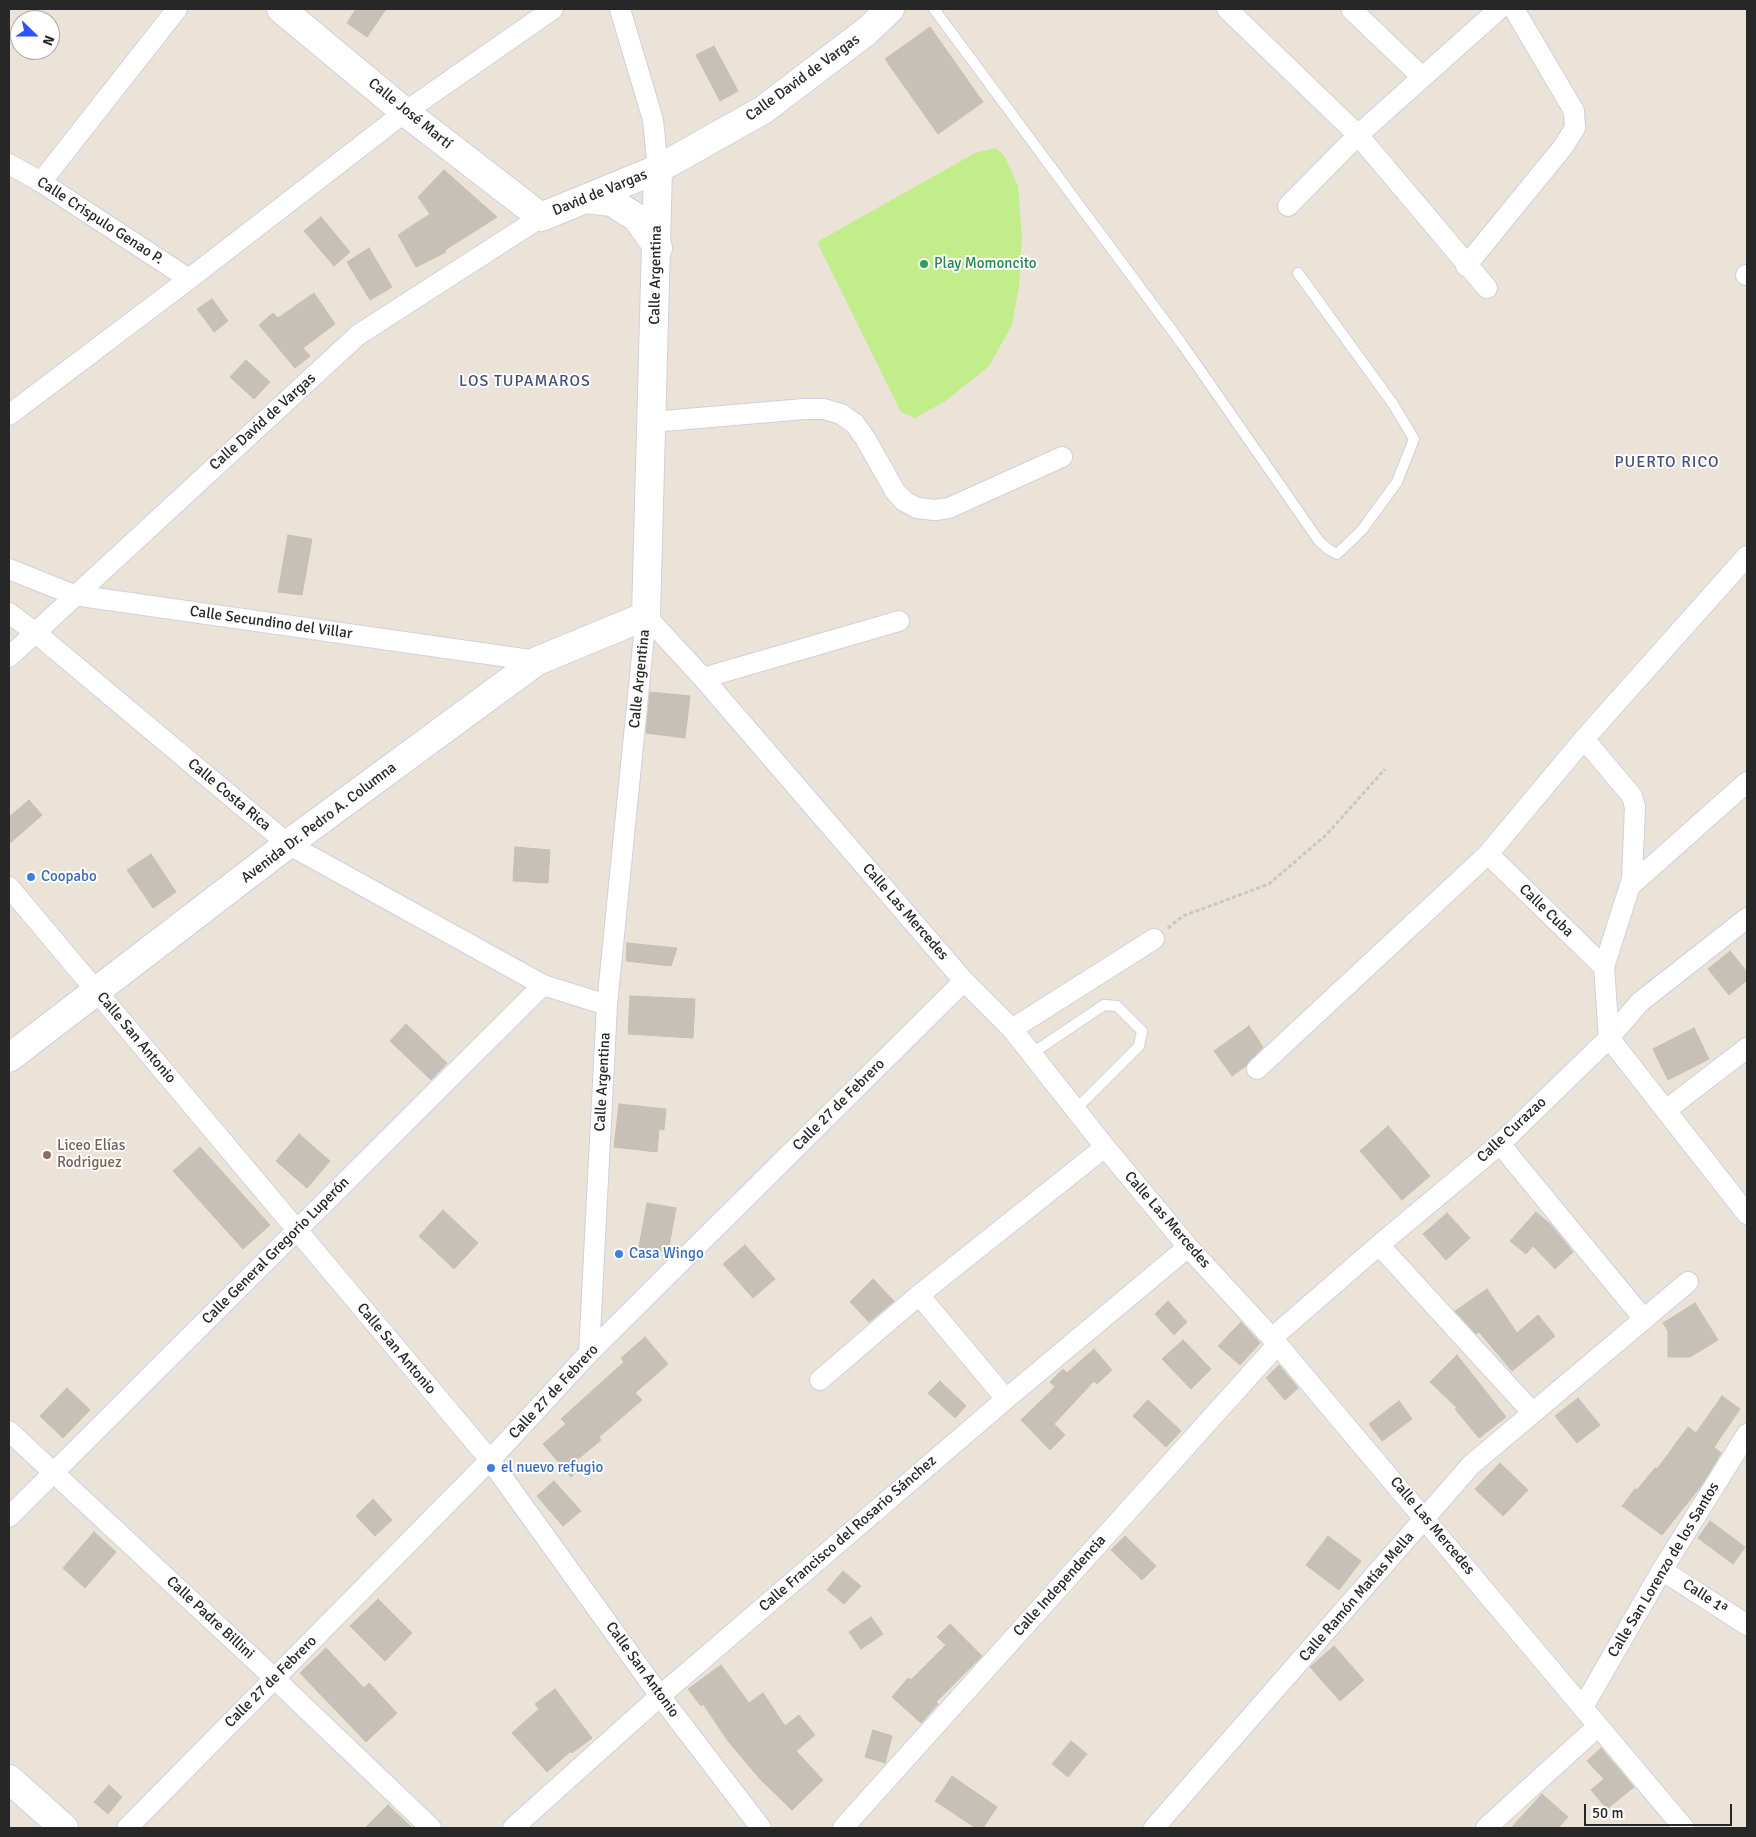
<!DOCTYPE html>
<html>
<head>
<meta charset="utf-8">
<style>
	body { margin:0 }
	#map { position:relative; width:1756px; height:1837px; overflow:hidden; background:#ebe3d7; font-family:Signika,sans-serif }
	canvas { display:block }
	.frame { position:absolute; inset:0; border:10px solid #272727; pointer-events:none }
	.north { position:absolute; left:10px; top:10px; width:50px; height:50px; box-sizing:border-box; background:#fff; border:1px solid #a9a9a9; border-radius:50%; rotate:112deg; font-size:14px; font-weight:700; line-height:20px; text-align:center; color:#272727 }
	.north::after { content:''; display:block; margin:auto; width:18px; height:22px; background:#3051ff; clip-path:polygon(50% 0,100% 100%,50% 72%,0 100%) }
	.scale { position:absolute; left:1584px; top:1804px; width:148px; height:22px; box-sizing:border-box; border:2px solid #272727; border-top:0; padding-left:6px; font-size:15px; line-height:18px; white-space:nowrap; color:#272727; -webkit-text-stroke:4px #fff; paint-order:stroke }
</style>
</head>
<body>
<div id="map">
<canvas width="1756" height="1837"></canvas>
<div class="frame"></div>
<div class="north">N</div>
<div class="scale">50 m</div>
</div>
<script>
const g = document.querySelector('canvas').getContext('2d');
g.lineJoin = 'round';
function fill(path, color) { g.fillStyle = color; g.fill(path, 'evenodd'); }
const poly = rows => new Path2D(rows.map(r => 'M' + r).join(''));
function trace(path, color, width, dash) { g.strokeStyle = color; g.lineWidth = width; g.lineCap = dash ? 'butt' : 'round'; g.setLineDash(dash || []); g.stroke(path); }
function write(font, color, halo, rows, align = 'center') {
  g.font = font + ' Signika,sans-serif'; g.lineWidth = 4; g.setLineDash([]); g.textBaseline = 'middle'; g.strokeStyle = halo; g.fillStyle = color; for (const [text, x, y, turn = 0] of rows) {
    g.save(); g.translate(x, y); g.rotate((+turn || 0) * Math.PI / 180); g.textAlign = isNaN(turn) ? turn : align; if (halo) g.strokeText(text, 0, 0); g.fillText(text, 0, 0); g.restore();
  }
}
fill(poly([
	[996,148,1004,155,1018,186,1022,237,1019,286,1012,325,989,366,944,402,915,418,901,412,817,242,975,153]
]), '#c1ed8b');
const building = poly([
	[356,9,386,9,367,37,347,23,356,9],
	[930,27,983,102,938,134,885,59,930,27],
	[714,46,738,91,720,101,696,55,714,46],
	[444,170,497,217,445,250,446,252,416,267,398,235,430,214,418,197,444,170],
	[321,217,350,252,334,266,304,231,321,217],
	[369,248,392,287,370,300,347,262,369,248],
	[314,293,335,324,303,348,310,356,295,368,259,325,273,313,278,318,314,293],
	[212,299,228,321,214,332,197,309,212,299],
	[246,360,270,382,254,399,230,377,246,360],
	[288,535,312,539,302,595,278,592,288,535],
	[650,692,690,696,685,738,646,733,650,692],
	[29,800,42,815,9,844,9,817,29,800],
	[515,847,550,850,548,883,513,881,515,847],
	[151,854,176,892,153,908,127,870,151,854],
	[627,943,677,948,671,966,626,961,627,943],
	[1730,951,1747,972,1747,980,1729,995,1708,969,1730,951],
	[630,996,695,999,693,1038,628,1034,630,996],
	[406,1024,447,1063,431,1080,390,1041,406,1024],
	[1249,1026,1263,1047,1246,1066,1232,1076,1214,1051,1249,1026],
	[1694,1028,1709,1059,1668,1080,1653,1049,1694,1028],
	[619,1104,666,1109,664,1130,659,1129,657,1152,614,1147,619,1104],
	[1388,1126,1430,1176,1402,1200,1360,1151,1388,1126],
	[299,1134,330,1161,307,1188,276,1161,299,1134],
	[200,1147,270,1225,243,1249,173,1171,200,1147],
	[647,1203,676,1208,668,1252,639,1247,647,1203],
	[443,1210,478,1243,454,1269,419,1236,443,1210],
	[1536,1212,1551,1225,1573,1252,1555,1269,1533,1246,1526,1254,1510,1241,1536,1212],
	[1447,1213,1470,1238,1446,1260,1423,1234,1447,1213],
	[745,1245,775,1279,753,1298,723,1264,745,1245],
	[873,1279,894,1301,869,1322,850,1302,873,1279],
	[1487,1289,1517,1333,1538,1315,1555,1336,1512,1371,1479,1332,1476,1334,1455,1311,1487,1289],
	[1168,1301,1187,1322,1174,1335,1155,1314,1168,1301],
	[1695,1303,1718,1340,1690,1357,1668,1357,1668,1331,1663,1323,1695,1303],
	[1241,1322,1260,1343,1240,1365,1218,1346,1241,1322],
	[645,1337,668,1364,635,1393,642,1400,599,1437,601,1440,577,1460,583,1466,571,1477,543,1444,566,1424,561,1419,624,1362,621,1358,645,1337],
	[1183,1340,1211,1369,1191,1389,1162,1359,1183,1340],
	[1094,1349,1112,1370,1097,1384,1094,1381,1054,1424,1065,1435,1050,1450,1021,1420,1055,1387,1050,1382,1063,1369,1067,1373,1094,1349],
	[1457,1355,1506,1417,1479,1438,1455,1409,1457,1408,1430,1382,1457,1355],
	[1279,1365,1298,1388,1285,1400,1266,1378,1279,1365],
	[940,1381,966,1406,955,1418,928,1393,940,1381],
	[67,1388,90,1410,63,1438,40,1416,67,1388],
	[1722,1396,1740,1409,1714,1447,1721,1453,1701,1486,1662,1535,1622,1506,1635,1489,1637,1490,1655,1468,1657,1469,1688,1427,1696,1433,1722,1396],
	[1578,1398,1600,1425,1577,1443,1555,1416,1578,1398],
	[1148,1400,1181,1431,1166,1447,1133,1416,1148,1400],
	[1399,1401,1412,1419,1382,1441,1369,1424,1399,1401],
	[1500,1463,1528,1490,1503,1516,1475,1489,1500,1463],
	[554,1481,581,1511,563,1526,537,1496,554,1481],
	[373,1499,392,1520,375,1536,356,1516,373,1499],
	[1710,1521,1745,1547,1733,1564,1698,1538,1710,1521],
	[94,1532,116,1552,85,1588,63,1568,94,1532],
	[1125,1536,1156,1566,1142,1580,1111,1550,1125,1536],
	[1328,1536,1361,1561,1339,1590,1306,1565,1328,1536],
	[843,1571,861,1586,844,1604,827,1590,843,1571],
	[378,1599,412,1633,385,1661,350,1626,378,1599],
	[871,1617,883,1634,861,1649,849,1632,871,1617],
	[950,1624,982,1656,936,1702,938,1704,921,1723,892,1697,908,1678,911,1680,946,1645,937,1637,950,1624],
	[1334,1646,1364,1680,1340,1701,1310,1667,1334,1646],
	[326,1648,364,1688,369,1683,397,1713,366,1742,300,1673,326,1648],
	[721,1665,749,1703,763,1693,785,1726,799,1715,815,1735,796,1751,823,1780,792,1810,760,1779,728,1741,703,1704,701,1706,688,1689,721,1665],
	[555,1689,592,1738,572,1753,571,1751,547,1772,512,1733,539,1709,535,1704,555,1689],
	[873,1730,892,1736,885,1763,865,1757,873,1730],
	[1071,1741,1087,1754,1068,1777,1052,1764,1071,1741],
	[1601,1748,1634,1787,1607,1809,1591,1790,1604,1779,1587,1761,1601,1748],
	[952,1776,997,1807,983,1828,976,1828,935,1801,952,1776],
	[109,1785,122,1797,108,1814,94,1802,109,1785],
	[1542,1794,1568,1817,1558,1828,1511,1828,1542,1794],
	[388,1805,412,1828,365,1828,388,1805]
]);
fill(building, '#c6c0b7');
trace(building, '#c6bfb1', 1);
const lane = poly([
	[934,9,1182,344,1319,541,1328,549,1337,554,1362,530,1397,482,1414,439,1393,404,1298,273],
	[1031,1054,1104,1005,1117,1006,1142,1031,1139,1046,1075,1110]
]);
const street = poly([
	[620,9,653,120,658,169],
	[1227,9,1358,135,1487,288],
	[1351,9,1422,77],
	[9,164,41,182,189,279],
	[41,182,177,9],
	[1288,206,1358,135,1499,9],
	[1466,266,1563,147,1575,128,1574,111,1514,9],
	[1746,275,1747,275],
	[9,415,189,279,405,112,553,9],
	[652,422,804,409,824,409,841,414,855,424,865,438,895,491,904,501,917,508,935,510,949,508,1062,457],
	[9,569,74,595,537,661],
	[9,613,36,633,288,844,543,985,607,1005],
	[646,616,703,678,964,981,1012,1029,1105,1147,1188,1247,1272,1338,1684,1828],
	[9,657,358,335,541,217],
	[703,678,899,621],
	[1584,739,1632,796,1635,807,1632,879,1604,967,1609,1038,1747,1214],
	[1488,854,1604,967],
	[1630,886,1747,782],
	[9,887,490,1460,660,1696,761,1828],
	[1012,1029,1154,939],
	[1257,1069,1488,854,1584,739,1747,556],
	[1666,1110,1747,1048],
	[1500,1144,1643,1318],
	[1379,1245,1532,1412],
	[919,1295,1006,1399],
	[1272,1338,1379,1245,1500,1144,1609,1038,1640,1002,1747,918],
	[589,1353,607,1005,646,616],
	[820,1380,919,1295,1105,1147],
	[9,1431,274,1678,431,1828],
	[9,1517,543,985],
	[1662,1570,1747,1625],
	[1583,1707,1662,1570,1747,1434],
	[127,1828,490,1460,589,1353,964,981],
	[513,1828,660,1696,1006,1399,1188,1247],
	[843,1828,1277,1345],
	[1154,1828,1471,1465,1688,1282],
	[1486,1828,1597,1727]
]);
const secondary = poly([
	[281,9,405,112,541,217,658,169,763,110,867,31,890,9],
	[586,199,612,202,637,218,658,248],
	[9,1058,288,844,537,661,646,616,658,169],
	[9,1779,64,1828]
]);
trace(lane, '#cdd0e1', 12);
trace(street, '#cdd0e1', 22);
trace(secondary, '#cdd0e1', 30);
trace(poly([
	[1168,928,1183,916,1269,884,1326,835,1385,769]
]), '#c7c7c7', 3, [4, 2.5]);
trace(lane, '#fff', 10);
trace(street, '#fff', 20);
trace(secondary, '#fff', 28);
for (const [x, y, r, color] of [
	[924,264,5,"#2e9e5b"],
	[31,877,5,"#3f7fe0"],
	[47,1155,5,"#8d6e63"],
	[619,1254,5,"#3f7fe0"],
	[491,1468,5,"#3f7fe0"]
]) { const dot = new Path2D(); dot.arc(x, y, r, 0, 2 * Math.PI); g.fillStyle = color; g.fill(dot); trace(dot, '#fff', 2); }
write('15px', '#272727', '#fff', [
	["Calle David de Vargas",803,78,-36],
	["Calle José Martí",410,114,39],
	["David de Vargas",600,193,-22],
	["Calle Crispulo Genao P.",100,221,33],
	["Calle Argentina",656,275,-89],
	["Calle David de Vargas",263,422,-42],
	["Calle Secundino del Villar",271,623,8],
	["Calle Argentina",640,679,-84],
	["Calle Costa Rica",229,795,40],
	["Avenida Dr. Pedro A. Columna",319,823,-37],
	["Calle Cuba",1546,911,44],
	["Calle Las Mercedes",905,912,49],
	["Calle San Antonio",136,1038,50],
	["Calle Argentina",603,1082,-87],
	["Calle 27 de Febrero",839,1105,-45],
	["Calle Curazao",1512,1130,-43],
	["Calle Las Mercedes",1167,1220,49],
	["Calle General Gregorio Luperón",276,1251,-45],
	["Calle San Antonio",396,1349,50],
	["Calle 27 de Febrero",554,1392,-47],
	["Calle Las Mercedes",1432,1526,50],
	["Calle Francisco del Rosario Sánchez",848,1534,-41],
	["Calle San Lorenzo de los Santos",1664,1570,-59],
	["Calle Independencia",1060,1586,-48],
	["Calle Ramón Matías Mella",1357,1597,-49],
	["Calle 1ª",1705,1597,33],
	["Calle Padre Billini",210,1618,43],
	["Calle San Antonio",642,1670,54],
	["Calle 27 de Febrero",271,1682,-45]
]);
write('15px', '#27864d', '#fff', [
	["Play Momoncito",934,264]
], 'left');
write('15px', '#366cbe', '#fff', [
	["Coopabo",41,877],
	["Casa Wingo",629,1254],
	["el nuevo refugio",501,1468]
], 'left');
write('15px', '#785e54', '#fff', [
	["Liceo Elías",57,1146],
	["Rodriguez",57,1163]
], 'left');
g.letterSpacing = '1px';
write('16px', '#464e79', '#fff', [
	["LOS TUPAMAROS",525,382],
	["PUERTO RICO",1667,463]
]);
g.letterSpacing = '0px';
</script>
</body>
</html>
